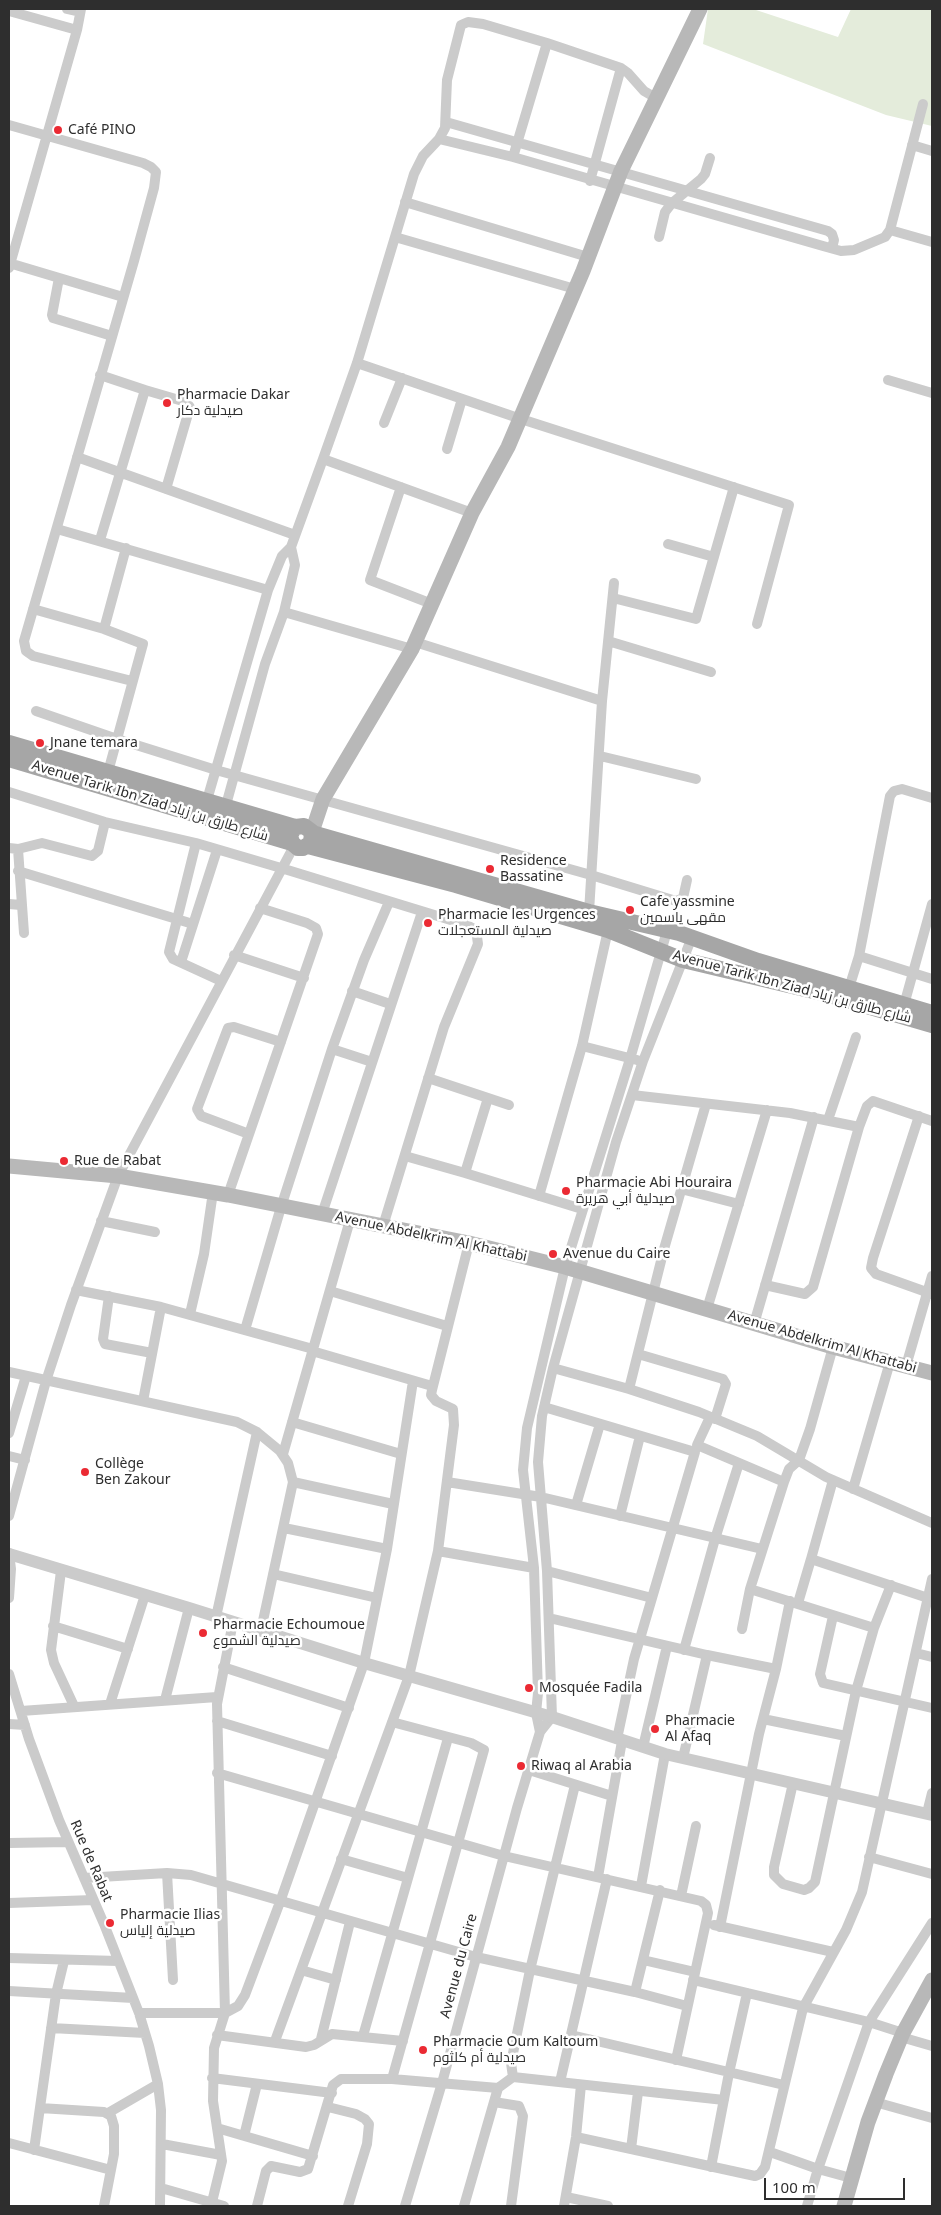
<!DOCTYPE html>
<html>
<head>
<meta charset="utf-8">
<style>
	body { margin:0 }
	#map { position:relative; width:941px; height:2215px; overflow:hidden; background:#fff; font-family:"Noto Sans",sans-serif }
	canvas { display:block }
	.frame { position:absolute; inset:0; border:10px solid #2e2e2e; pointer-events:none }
	.scale { position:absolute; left:764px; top:2178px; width:141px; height:22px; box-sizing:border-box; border:2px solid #2e2e2e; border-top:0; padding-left:6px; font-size:15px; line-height:18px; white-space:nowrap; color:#2e2e2e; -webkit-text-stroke:4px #fff; paint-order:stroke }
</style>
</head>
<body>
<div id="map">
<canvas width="941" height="2215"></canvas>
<div class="frame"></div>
<div class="scale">100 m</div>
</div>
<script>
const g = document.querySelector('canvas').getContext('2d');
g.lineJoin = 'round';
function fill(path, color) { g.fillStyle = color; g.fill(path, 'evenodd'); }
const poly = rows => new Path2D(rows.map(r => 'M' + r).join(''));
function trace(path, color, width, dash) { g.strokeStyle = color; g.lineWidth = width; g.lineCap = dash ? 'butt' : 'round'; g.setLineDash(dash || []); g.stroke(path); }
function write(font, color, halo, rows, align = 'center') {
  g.font = font + ' "Noto Sans",Cairo,sans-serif'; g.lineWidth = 5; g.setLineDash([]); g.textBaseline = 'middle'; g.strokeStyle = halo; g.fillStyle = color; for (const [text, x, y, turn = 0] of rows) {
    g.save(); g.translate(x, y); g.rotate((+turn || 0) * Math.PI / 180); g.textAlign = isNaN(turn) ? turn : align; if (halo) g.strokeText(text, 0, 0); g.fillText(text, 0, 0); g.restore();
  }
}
fill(poly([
	[708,9,753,9,838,37,851,9,932,9,932,126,886,115,703,44]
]), '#e4ecdb');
trace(poly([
	[67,9,80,12],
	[9,11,77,30,9,268],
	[77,30,81,9],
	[446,122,828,231,832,234,834,240,832,248],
	[9,125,143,163,151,167,156,172,154,188,134,261,24,641,26,651,33,656,132,681],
	[439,139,513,157,823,246,841,251,854,250,885,237,890,230,923,104],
	[912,145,932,151],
	[513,157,547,43],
	[590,181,621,68],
	[405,202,588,257],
	[890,230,932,242],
	[395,237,575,289],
	[659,237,665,212,672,203,701,179,705,174,710,158],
	[9,263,123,297],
	[59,278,52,315,53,318,112,336],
	[357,363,521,419,789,505,757,624],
	[888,380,932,393],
	[145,390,186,402,190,407,166,489],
	[384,423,402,378],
	[447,449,462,399],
	[77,457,295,535],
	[323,459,472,513],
	[401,487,370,580,432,604],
	[57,529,268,590],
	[100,540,145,390,100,375],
	[668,544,714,557],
	[613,598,696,619,734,487],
	[33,609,104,629,143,644,108,772],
	[284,612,412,649],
	[104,629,126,548],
	[608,641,711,672],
	[415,642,602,701,589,912],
	[602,701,614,583],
	[36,711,117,739,216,770,591,875,676,901,683,898,687,880],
	[600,756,696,779],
	[9,792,105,822,196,843,281,868,467,925,476,930,478,944,444,1027,383,1226],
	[207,800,268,590,282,556,291,547,323,459,357,363,414,174,423,156,439,139,445,128,447,80,461,25,468,22,483,24,547,43,621,68,628,73,644,91,656,98],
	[226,805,265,664,284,612,295,565,291,547],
	[196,843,169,952,173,959,221,981],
	[9,848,18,849,24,933],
	[18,849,42,843,92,856,98,851,105,822],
	[18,871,193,924],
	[9,904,21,905],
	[234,955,304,978],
	[859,956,932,979],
	[181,962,217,850],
	[849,988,859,956,890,796,894,791,902,789,932,798],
	[352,991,390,1004],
	[904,1005,932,904],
	[582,1046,637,1060],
	[332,1049,372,1062],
	[632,1095,790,1113,859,1127,813,1287,805,1294,765,1285],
	[488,1098,509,1105],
	[706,1104,664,1249,629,1389,699,1412,757,1436,826,1477,932,1523],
	[919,1116,873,1258,871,1268,876,1274,932,1294],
	[828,1120,856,1037],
	[859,1127,867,1106,873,1101,932,1121],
	[249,1134,201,1116,197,1109,228,1028,234,1027,281,1042],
	[405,1156,465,1173,488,1098,428,1078],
	[465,1173,582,1209],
	[681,1189,739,1204],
	[228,1195,318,934,316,928,307,923,260,908],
	[539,1196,582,1046,608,930],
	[322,1214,422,912],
	[101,1221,155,1232],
	[76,1290,161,1307,313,1349],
	[330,1291,447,1326],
	[109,1296,103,1339,105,1344,152,1353],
	[707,1309,767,1110],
	[190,1314,204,1254,213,1192],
	[754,1324,814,1117],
	[245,1330,281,1207,332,1049,364,960,389,902],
	[833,1347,810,1429,799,1460,789,1469,784,1482,750,1589,874,1628],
	[312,1351,432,1386],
	[638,1354,723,1379,726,1384,715,1419],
	[906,1366,932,1276],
	[553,1368,629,1389],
	[9,1372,237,1422,257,1432,280,1451,288,1463,293,1482,261,1630],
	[143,1401,161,1307],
	[544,1407,695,1452,634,1659,617,1739],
	[710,1417,697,1445,784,1482],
	[292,1422,401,1454],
	[9,1433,26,1376],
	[283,1454,350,1220],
	[9,1456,25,1460],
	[833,1480,811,1559,928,1598],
	[293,1482,393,1504],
	[447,1482,541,1497,762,1549],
	[853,1489,890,1362],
	[576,1505,600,1424],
	[9,1516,46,1381,71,1305,118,1176,294,846],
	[620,1516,640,1436],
	[284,1528,387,1549],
	[438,1551,534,1568],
	[9,1553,11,1569,9,1598],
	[61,1571,51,1650,54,1663,74,1706],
	[547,1571,652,1598],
	[273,1574,377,1598],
	[798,1603,811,1559],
	[833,1616,820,1674,823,1683,932,1708],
	[216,1617,257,1432],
	[549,1618,707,1655,683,1758],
	[53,1626,128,1649],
	[742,1629,750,1589],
	[684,1650,715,1539,739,1463],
	[916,1653,932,1657],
	[707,1655,776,1669,790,1601],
	[223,1667,349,1708],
	[9,1674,29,1739,59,1820,104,1924,139,2013,149,2046,158,2084,161,2110,160,2206],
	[165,1700,189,1608],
	[110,1704,145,1595],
	[21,1711,217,1697],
	[763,1719,846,1736],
	[217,1721,332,1756],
	[392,1722,471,1743,484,1750,392,2079],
	[9,1724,25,1725],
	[540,1732,536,1713,538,1693,534,1568,523,1470,527,1428,565,1267,630,1059,667,931],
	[643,1747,667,1646],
	[529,1770,612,1796],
	[217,1773,504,1856,701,1901,706,1905,708,1913,676,2060],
	[793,1783,774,1867,774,1875,783,1884,804,1890,809,1888,815,1882,856,1691,874,1628,891,1585],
	[927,1813,932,1793],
	[9,1843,68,1842],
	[869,1857,932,1874],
	[341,1859,408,1878],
	[167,1873,173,1980],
	[598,1877,622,1741],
	[84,1878,167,1873,191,1875,476,1957,635,1992,687,2006],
	[641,1886,665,1754],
	[681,1896,696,1826],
	[9,1903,93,1900],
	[714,1925,833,1952],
	[720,1927,759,1734,776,1669],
	[9,1958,118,1961],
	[643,1960,695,1972],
	[301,1970,336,1980],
	[693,1980,869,2022,903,2033],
	[9,1991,133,1998],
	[635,1992,660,1890],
	[139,2013,225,2013,217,1704,233,1622],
	[51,2028,145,2033],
	[217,2035,306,2047,314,2045,332,2034,403,2041],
	[571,2035,784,2085],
	[363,2036,448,1738],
	[901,2037,932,2046],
	[321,2039,350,1922],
	[275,2041,409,1676,438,1551,454,1425,453,1409,436,1401,431,1395,432,1390,469,1243],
	[513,2077,724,2100],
	[212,2078,332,2093],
	[560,2082,607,1879],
	[494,2102,519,2106,523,2116,511,2206],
	[875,2102,932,2118],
	[328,2107,356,2114,365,2119,369,2124,367,2144,348,2206],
	[40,2108,104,2112,111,2116,114,2126,114,2154,104,2206],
	[108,2113,158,2084],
	[217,2128,313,2156],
	[244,2136,257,2084],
	[576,2137,755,2176,760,2174,765,2167,803,2008,846,1930,862,1892,932,1579],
	[9,2143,111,2170],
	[162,2144,221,2155],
	[631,2149,638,2092],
	[34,2150,56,1994,64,1961],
	[770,2152,818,2169,851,2178],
	[711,2167,729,2073,747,1993],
	[161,2188,224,2206],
	[566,2197,608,2206],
	[212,2202,222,2161,213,2101,214,2048,225,2013,238,2006,245,1995,280,1902,364,1663,387,1549,413,1381],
	[257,2206,266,2171,271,2166,300,2172,308,2169,333,2085,341,2079,392,2079,498,2088],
	[405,2206,442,2083,517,1808,540,1732,552,1717,547,1571,538,1462,542,1416,553,1368,616,1142,643,1061,692,937],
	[464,2206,498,2088,513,2077,511,2063,530,1970,575,1785],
	[564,2206,576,2137,581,2085],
	[807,2206,818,2169,869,2022,932,1923]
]), '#cbcbcb', 10);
trace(poly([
	[9,1554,189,1608,364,1663,552,1717,665,1754,932,1815]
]), '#cbcbcb', 12);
trace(poly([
	[312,832,323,799,412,649,472,513,508,447,583,271,621,171,700,9],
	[9,1166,118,1176,228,1195,469,1243,565,1267,833,1347,932,1373],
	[844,2206,868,2122,886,2074,903,2033,932,1980]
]), '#b8b8b8', 15);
trace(poly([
	[9,743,295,827],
	[9,759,292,843,298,848,303,848,311,843,312,832,304,826,295,827,290,835,292,843],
	[312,833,589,912,679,933,758,961,932,1013],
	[308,846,456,885,608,930,683,960,826,994,932,1025]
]), '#a6a6a6', 16);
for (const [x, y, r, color] of [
	[58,130,5,"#eb2a33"],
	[167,403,5,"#eb2a33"],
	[40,743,5,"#eb2a33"],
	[490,869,5,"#eb2a33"],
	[630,910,5,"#eb2a33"],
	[428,923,5,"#eb2a33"],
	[64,1161,5,"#eb2a33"],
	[566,1191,5,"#eb2a33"],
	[553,1254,5,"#eb2a33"],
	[85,1472,5,"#eb2a33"],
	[203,1633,5,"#eb2a33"],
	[529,1688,5,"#eb2a33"],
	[655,1729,5,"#eb2a33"],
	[521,1766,5,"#eb2a33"],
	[110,1923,5,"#eb2a33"],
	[423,2050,5,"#eb2a33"]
]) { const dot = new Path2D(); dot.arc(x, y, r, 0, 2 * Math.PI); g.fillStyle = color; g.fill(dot); trace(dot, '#fff', 2); }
write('14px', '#2e2e2e', '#fff', [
	["Café PINO",68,130],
	["Pharmacie Dakar",177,395],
	["صيدلية دكار",177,411],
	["Jnane temara",50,743],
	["Residence",500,861],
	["Bassatine",500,877],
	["Cafe yassmine",640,902],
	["مقهى ياسمين",640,918],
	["Pharmacie les Urgences",438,915],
	["صيدلية المستعجلات",438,931],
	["Rue de Rabat",74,1161],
	["Pharmacie Abi Houraira",576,1183],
	["صيدلية أبي هريرة",576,1199],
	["Avenue du Caire",563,1254],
	["Collège",95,1464],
	["Ben Zakour",95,1480],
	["Pharmacie Echoumoue",213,1625],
	["صيدلية الشموع",213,1641],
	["Mosquée Fadila",539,1688],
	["Pharmacie",665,1721],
	["Al Afaq",665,1737],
	["Riwaq al Arabia",531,1766],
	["Pharmacie Ilias",120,1915],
	["صيدلية إلياس",120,1931],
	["Pharmacie Oum Kaltoum",433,2042],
	["صيدلية أم كلثوم",433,2058]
], 'left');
write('14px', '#2e2e2e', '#fff', [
	["Avenue Tarik Ibn Ziad شارع طارق بن زياد",150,801,17],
	["Avenue Tarik Ibn Ziad شارع طارق بن زياد",792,987,15],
	["Avenue Abdelkrim Al Khattabi",431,1237,12],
	["Avenue Abdelkrim Al Khattabi",822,1342,16],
	["Rue de Rabat",91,1861,67],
	["Avenue du Caire",459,1966,-75]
]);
</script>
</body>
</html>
